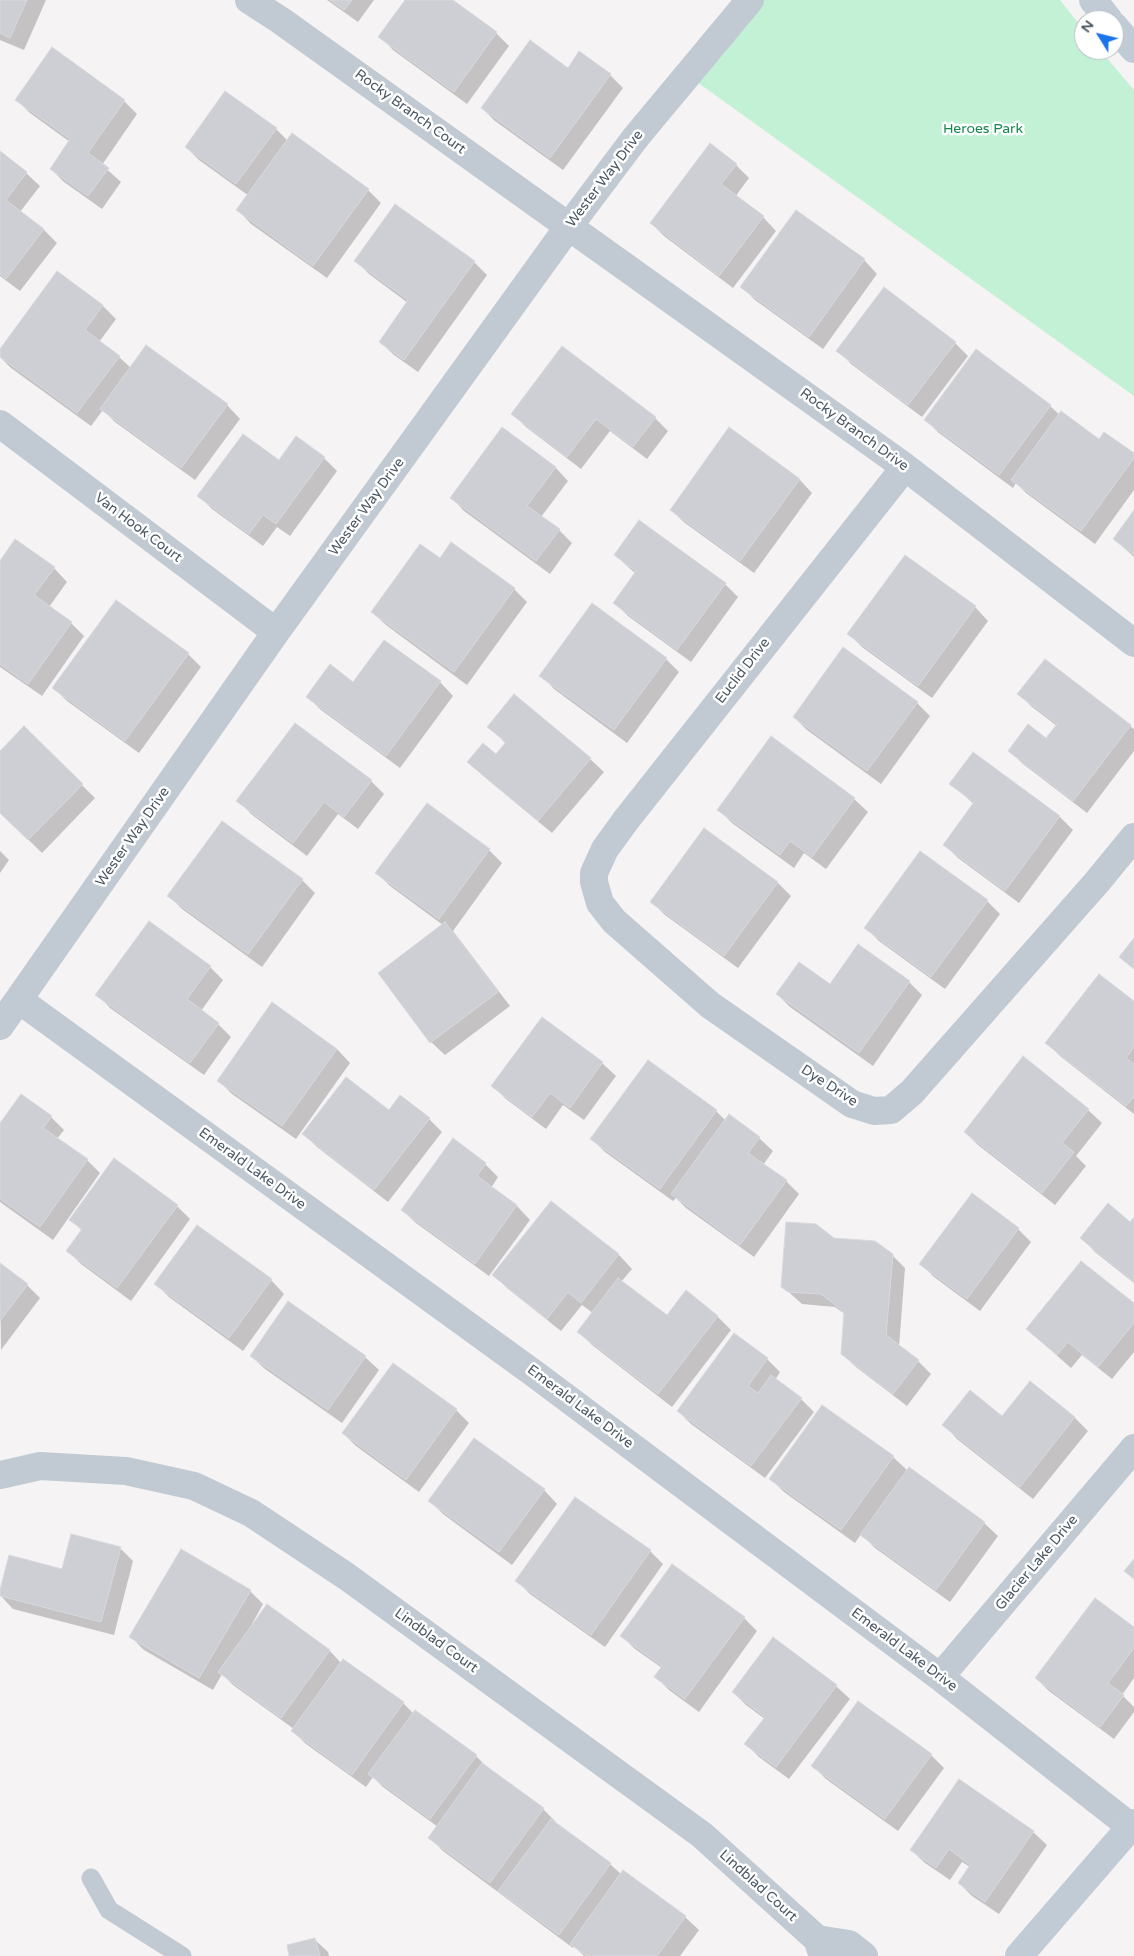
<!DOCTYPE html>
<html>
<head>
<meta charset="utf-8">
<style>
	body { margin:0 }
	#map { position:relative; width:1134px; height:1956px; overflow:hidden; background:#f5f3f3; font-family:"Varela Round",sans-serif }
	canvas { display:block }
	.north { position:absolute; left:1074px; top:10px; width:50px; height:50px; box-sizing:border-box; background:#fff; border:1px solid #b7bbc0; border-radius:50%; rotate:306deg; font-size:14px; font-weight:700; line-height:20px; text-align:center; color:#4a5661 }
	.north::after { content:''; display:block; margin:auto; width:18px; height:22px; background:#1a73e8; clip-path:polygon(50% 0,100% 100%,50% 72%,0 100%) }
</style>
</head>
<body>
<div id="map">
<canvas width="1134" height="1956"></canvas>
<div class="north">N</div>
</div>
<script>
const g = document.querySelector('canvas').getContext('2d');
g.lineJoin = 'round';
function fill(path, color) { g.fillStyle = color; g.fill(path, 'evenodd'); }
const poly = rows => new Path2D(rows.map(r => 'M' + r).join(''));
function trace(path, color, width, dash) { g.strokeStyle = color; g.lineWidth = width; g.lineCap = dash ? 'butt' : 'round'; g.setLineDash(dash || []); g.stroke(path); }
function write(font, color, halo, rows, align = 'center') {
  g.font = font + ' "Varela Round",sans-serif'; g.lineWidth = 5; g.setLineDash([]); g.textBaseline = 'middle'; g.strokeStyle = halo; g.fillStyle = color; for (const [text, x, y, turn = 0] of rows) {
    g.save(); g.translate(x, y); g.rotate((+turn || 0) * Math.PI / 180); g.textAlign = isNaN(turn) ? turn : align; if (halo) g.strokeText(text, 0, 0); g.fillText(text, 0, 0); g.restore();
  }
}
fill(poly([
	[763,0,1060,0,1084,30,1084,50,1100,50,1134,90,1134,396,697,82,756,6]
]), '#c3f1d5');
fill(poly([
	[0,0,46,0,24,50,0,40],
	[327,0,374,0,358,22],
	[406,0,450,0,496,33,509,46,467,104,393,50,380,36],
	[568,70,610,75,623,88,563,170,495,121,482,108],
	[17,100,124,101,137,114,102,165,121,182,102,209,64,182,51,169,70,142,30,113],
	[276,129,288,141,368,190,381,203,327,278,251,224,238,210,249,196,199,160,186,147],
	[0,153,26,173,40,186,20,212,44,230,57,243,20,291,0,276],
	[736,165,749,178,735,197,763,217,776,231,733,288,664,236,651,223],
	[797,211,864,260,877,274,823,349,755,300,742,287],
	[356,261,474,262,487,275,418,372,394,355,380,342,408,303,369,274],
	[57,273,103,306,116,319,99,342,119,357,131,368,227,405,240,419,195,480,115,422,103,410,91,426,11,368,0,357,0,351],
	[884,289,955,343,968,356,922,417,851,364,838,350],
	[976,351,1050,406,1060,415,1099,441,1134,455,1134,490,1095,544,1026,493,1016,483,1013,488,939,433,925,419],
	[513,414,655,418,668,431,647,459,610,431,581,469,526,427],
	[324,458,337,471,290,536,277,527,263,546,212,509,199,496,279,461],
	[555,467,568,481,541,517,559,530,572,543,550,574,464,511,451,497],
	[799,479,812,493,754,573,685,523,671,510],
	[1134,512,1134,557,1114,539],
	[615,555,725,584,738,597,691,662,628,616,615,603,636,574],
	[440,560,514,589,527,602,467,685,386,625,372,612],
	[0,563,54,568,67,582,49,607,71,623,84,636,42,696,0,667],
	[975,607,988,621,932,698,862,647,849,634],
	[188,654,201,667,139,753,67,701,54,688],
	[666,659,679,672,627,743,554,689,541,675],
	[440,682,453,696,400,768,321,710,308,697,353,683],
	[1019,694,1130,726,1134,729,1134,751,1087,813,1023,764,1009,751,1046,740,1057,726,1032,707],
	[917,703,930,716,881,784,807,730,794,717],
	[489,726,590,759,604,772,552,833,482,775,469,762,497,755,506,744],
	[24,728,95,798,42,853,0,812,0,753],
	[771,738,854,799,868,812,826,869,804,853,794,868,732,823,719,810],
	[973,754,1060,817,1073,830,1019,903,958,858,945,845,974,804,951,784],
	[371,781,384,794,358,829,338,814,307,856,251,814,238,800],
	[489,850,502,863,453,931,510,1006,445,1055,431,1042,443,925,390,886,377,873],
	[0,851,9,860,0,873],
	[302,880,315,893,262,967,182,909,169,896],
	[778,883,791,896,738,968,665,915,652,902],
	[987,901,1000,914,945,989,879,941,866,928],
	[210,967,223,980,201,1011,218,1024,231,1037,204,1075,110,1008,97,994],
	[909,982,922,995,873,1066,790,1007,777,994,830,986],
	[1134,1003,1134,1114,1060,1056,1047,1043],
	[543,1019,602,1063,616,1076,584,1120,563,1105,546,1129,506,1099,493,1086],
	[337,1049,350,1063,296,1139,232,1094,219,1081],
	[1023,1058,1088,1110,1102,1123,1076,1156,1086,1166,1055,1205,978,1145,965,1132],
	[648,1061,716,1111,725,1120,759,1138,773,1151,763,1165,786,1181,799,1194,754,1257,686,1208,676,1198,673,1201,605,1152,592,1139],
	[389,1112,429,1119,442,1132,388,1202,317,1147,304,1134],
	[51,1117,64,1130,57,1139,87,1160,100,1173,53,1240,0,1202,0,1125],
	[485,1164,498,1177,491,1188,517,1206,530,1220,489,1276,416,1223,402,1210],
	[551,1203,619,1255,632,1269,621,1282,667,1317,718,1317,731,1330,672,1407,592,1345,579,1332,593,1313,582,1305,561,1331,507,1288,494,1275],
	[177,1206,190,1219,131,1301,81,1264,68,1251,82,1231,71,1219],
	[1134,1219,1134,1283,1095,1252,1082,1238,1130,1223],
	[197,1227,271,1280,284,1294,243,1351,169,1297,156,1284],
	[1018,1229,1031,1242,980,1311,934,1277,921,1264],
	[833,1239,892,1255,905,1268,899,1347,918,1361,931,1374,907,1406,856,1367,842,1354,845,1314,835,1307,802,1304,782,1286],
	[0,1265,27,1285,40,1298,1,1350],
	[289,1303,365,1357,379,1370,342,1423,265,1369,251,1356],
	[1134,1305,1134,1352,1112,1379,1082,1355,1071,1368,1027,1329],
	[767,1359,780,1372,775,1380,801,1399,814,1412,765,1478,691,1424,678,1411],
	[1030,1383,1075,1418,1088,1431,1033,1499,957,1439,944,1425,1003,1418],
	[456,1410,469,1423,419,1492,356,1446,343,1433],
	[893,1457,908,1471,910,1469,984,1523,998,1536,950,1602,875,1548,861,1534,855,1543,784,1492,771,1479],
	[544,1490,557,1504,512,1565,443,1514,430,1501],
	[120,1548,133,1561,114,1635,13,1609,0,1595],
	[650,1551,663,1564,605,1647,530,1594,517,1581],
	[250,1591,263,1604,252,1624,253,1625,267,1606,330,1651,341,1663,343,1660,403,1703,414,1714,476,1756,489,1769,543,1809,556,1822,555,1824,610,1864,622,1875,624,1872,685,1917,699,1930,680,1956,584,1956,574,1946,573,1948,443,1851,430,1838,438,1827,383,1787,373,1777,366,1787,306,1744,293,1731,294,1729,233,1685,222,1674,213,1690,144,1650,130,1636],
	[744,1618,757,1631,699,1712,669,1690,656,1677,662,1668,635,1649,622,1636],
	[1134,1629,1134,1678,1122,1695,1134,1707,1134,1712,1114,1739,1049,1691,1036,1678],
	[773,1639,836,1686,850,1699,789,1779,759,1757,746,1744,765,1719,746,1705,733,1692],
	[931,1755,944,1768,898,1831,826,1779,813,1766],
	[1033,1832,1047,1845,999,1914,972,1896,959,1883,970,1867,962,1862,950,1880,925,1863,911,1850],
	[314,1939,328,1952,329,1956,291,1956]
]), '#0003');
const building = poly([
	[0,0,27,0,10,38,0,33,0,0],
	[330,0,352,0,344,10,330,0],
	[405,0,453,0,497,32,454,92,378,37,405,0],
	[530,40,568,68,579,51,611,74,550,158,481,108,530,40],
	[52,47,125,100,88,153,109,168,88,196,50,169,70,139,15,100,52,47],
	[225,91,277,128,236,184,185,147,225,91],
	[292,133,369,189,313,266,236,210,292,133],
	[710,143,737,164,721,184,764,216,719,276,650,223,710,143],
	[0,151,27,172,6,200,44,229,6,279,0,274,0,151],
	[395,204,475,261,404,360,379,342,408,300,354,261,395,204],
	[796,210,865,259,809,337,740,287,796,210],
	[57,271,103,305,85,330,120,356,77,413,0,357,0,349,57,271],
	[884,287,956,342,908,405,836,351,884,287],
	[146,345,228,404,181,468,100,409,146,345],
	[562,346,656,417,633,447,596,419,567,457,511,414,562,346],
	[976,349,1051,405,999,475,924,420,976,349],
	[1061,411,1099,439,1104,432,1134,453,1134,458,1081,531,1011,480,1061,411],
	[502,427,556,467,527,506,560,529,536,561,450,498,502,427],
	[729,427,800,479,740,561,670,510,729,427],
	[243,434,279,460,296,436,325,457,276,524,263,515,249,534,197,496,243,434],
	[1134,510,1134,555,1113,539,1134,510],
	[639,520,726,583,677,650,613,603,636,571,614,555,639,520],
	[15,539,55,567,34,595,72,622,28,684,0,664,0,561,15,539],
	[451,542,515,588,454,672,371,612,420,544,440,558,451,542],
	[905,555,976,606,918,686,847,634,905,555],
	[116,600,189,653,125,741,52,688,116,600],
	[592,603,667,658,614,730,539,676,592,603],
	[384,640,441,681,386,756,306,697,330,664,353,682,384,640],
	[843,647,918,702,867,771,793,717,843,647],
	[1045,659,1131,725,1073,801,1008,751,1028,724,1046,738,1057,724,1017,694,1045,659],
	[514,694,591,758,538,821,467,762,483,743,496,754,506,742,487,727,514,694],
	[295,723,372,780,344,817,324,802,293,843,236,801,295,723],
	[24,726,83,784,28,840,0,813,0,751,24,726],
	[771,736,855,798,812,857,790,841,780,855,717,810,771,736],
	[973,752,1060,816,1005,891,943,845,974,802,949,784,973,752],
	[427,803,490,849,439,919,375,873,427,803],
	[222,821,303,879,248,954,167,896,222,821],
	[704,828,778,882,724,956,650,902,704,828],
	[920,851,988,900,931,977,864,928,920,851],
	[149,921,211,966,187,999,219,1023,190,1063,95,995,149,921],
	[445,922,498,992,430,1043,378,973,445,922],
	[1134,938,1134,969,1119,957,1134,938],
	[858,944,910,981,859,1053,776,994,799,962,830,984,858,944],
	[1099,974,1134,1001,1134,1047,1126,1058,1134,1064,1134,1097,1126,1106,1045,1043,1099,974],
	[272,1002,337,1049,282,1126,217,1081,272,1002],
	[542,1017,603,1062,570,1108,550,1093,532,1117,491,1086,542,1017],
	[1023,1056,1089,1109,1062,1143,1074,1152,1042,1193,964,1132,1023,1056],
	[648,1060,717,1110,660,1189,590,1139,648,1060],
	[346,1077,389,1110,400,1095,430,1118,374,1190,302,1134,346,1077],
	[21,1094,52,1116,43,1128,88,1159,40,1227,0,1199,0,1123,21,1094],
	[729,1114,760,1137,748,1153,787,1180,740,1245,671,1194,729,1114],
	[453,1138,486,1163,477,1176,517,1205,475,1264,401,1210,453,1138],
	[114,1158,178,1205,117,1288,66,1251,82,1229,69,1220,114,1158],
	[972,1193,1019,1228,967,1299,919,1264,972,1193],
	[551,1201,619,1254,581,1303,568,1292,547,1319,492,1275,551,1201],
	[1108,1203,1130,1222,1134,1217,1134,1282,1080,1238,1108,1203],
	[786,1222,816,1224,834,1238,875,1241,893,1254,886,1335,919,1360,893,1394,841,1354,844,1312,821,1294,788,1292,781,1287,786,1222],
	[197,1225,272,1279,229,1338,154,1284,197,1225],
	[1081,1261,1134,1303,1134,1323,1098,1367,1068,1342,1057,1355,1026,1329,1081,1261],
	[0,1263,28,1284,0,1321,0,1263],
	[618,1278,667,1315,686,1290,718,1316,658,1394,577,1332,618,1278],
	[288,1301,366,1356,328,1410,250,1356,288,1301],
	[734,1333,768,1358,748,1386,758,1393,771,1375,802,1398,751,1466,677,1411,734,1333],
	[393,1363,457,1409,406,1480,342,1433,393,1363],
	[1030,1381,1075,1417,1020,1487,942,1425,970,1390,1002,1416,1030,1381],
	[822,1405,894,1456,841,1530,769,1479,822,1405],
	[474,1438,545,1489,499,1552,428,1501,474,1438],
	[909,1467,985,1522,936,1590,860,1535,909,1467],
	[575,1497,651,1550,591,1635,515,1581,575,1497],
	[71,1534,121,1547,101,1622,0,1596,0,1590,9,1555,62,1569,71,1534],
	[181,1549,251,1590,199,1678,129,1637,181,1549],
	[1134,1559,1134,1579,1124,1571,1134,1559],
	[672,1564,745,1617,685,1699,654,1677,662,1666,620,1636,672,1564],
	[1095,1598,1134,1627,1134,1648,1108,1683,1124,1695,1100,1727,1035,1678,1095,1598],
	[267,1604,330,1650,281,1718,218,1672,267,1604],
	[773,1637,837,1685,776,1767,744,1744,765,1717,732,1692,773,1637],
	[343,1659,404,1702,352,1775,291,1731,343,1659],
	[858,1701,932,1754,885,1819,811,1766,858,1701],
	[415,1710,477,1755,430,1819,368,1774,415,1710],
	[482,1763,544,1808,490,1883,428,1838,482,1763],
	[959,1779,1034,1831,985,1902,958,1883,970,1865,949,1849,936,1868,910,1850,959,1779],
	[551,1819,611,1863,559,1935,498,1891,551,1819],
	[623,1870,686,1916,657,1956,587,1956,570,1944,623,1870],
	[315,1938,320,1956,289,1956,287,1945,315,1938]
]);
fill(building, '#cdcfd5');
trace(building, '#d7d9de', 1);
trace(poly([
	[91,1878,109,1910,182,1956]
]), '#c1cad2', 19);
trace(poly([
	[249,0,280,20,905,467,1134,643],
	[0,424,276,632],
	[905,467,626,820,605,849,594,873,594,882,600,903,614,921,710,1005,852,1104,874,1111,891,1110,912,1092,1097,882,1134,837],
	[19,1000,532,1372,940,1677,1131,1827],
	[0,1026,276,632,569,226,636,137,750,0],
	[0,1475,40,1466,126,1471,194,1486,251,1513,346,1576,702,1835,817,1939,823,1956],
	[940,1677,1134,1448],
	[817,1939,849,1944,864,1956]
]), '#c1cad2', 28);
trace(poly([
	[1093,0,1109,20],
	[1114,26,1134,49],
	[1019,1956,1134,1823]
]), '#c1cbd6', 28);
write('14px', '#4a5661', '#fff', [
	["Rocky Branch Court",410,112,36],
	["Wester Way Drive",605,179,-53],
	["Rocky Branch Drive",854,430,36],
	["Wester Way Drive",367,507,-54],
	["Van Hook Court",138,528,37],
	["Euclid Drive",743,671,-52],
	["Wester Way Drive",133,837,-55],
	["Dye Drive",829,1086,33],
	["Emerald Lake Drive",252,1169,36],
	["Emerald Lake Drive",580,1407,37],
	["Glacier Lake Drive",1037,1563,-50],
	["Lindblad Court",436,1641,36],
	["Emerald Lake Drive",904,1650,37],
	["Lindblad Court",758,1886,42]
]);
write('14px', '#17864f', '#fff', [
	["Heroes Park",983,129]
]);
</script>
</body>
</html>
